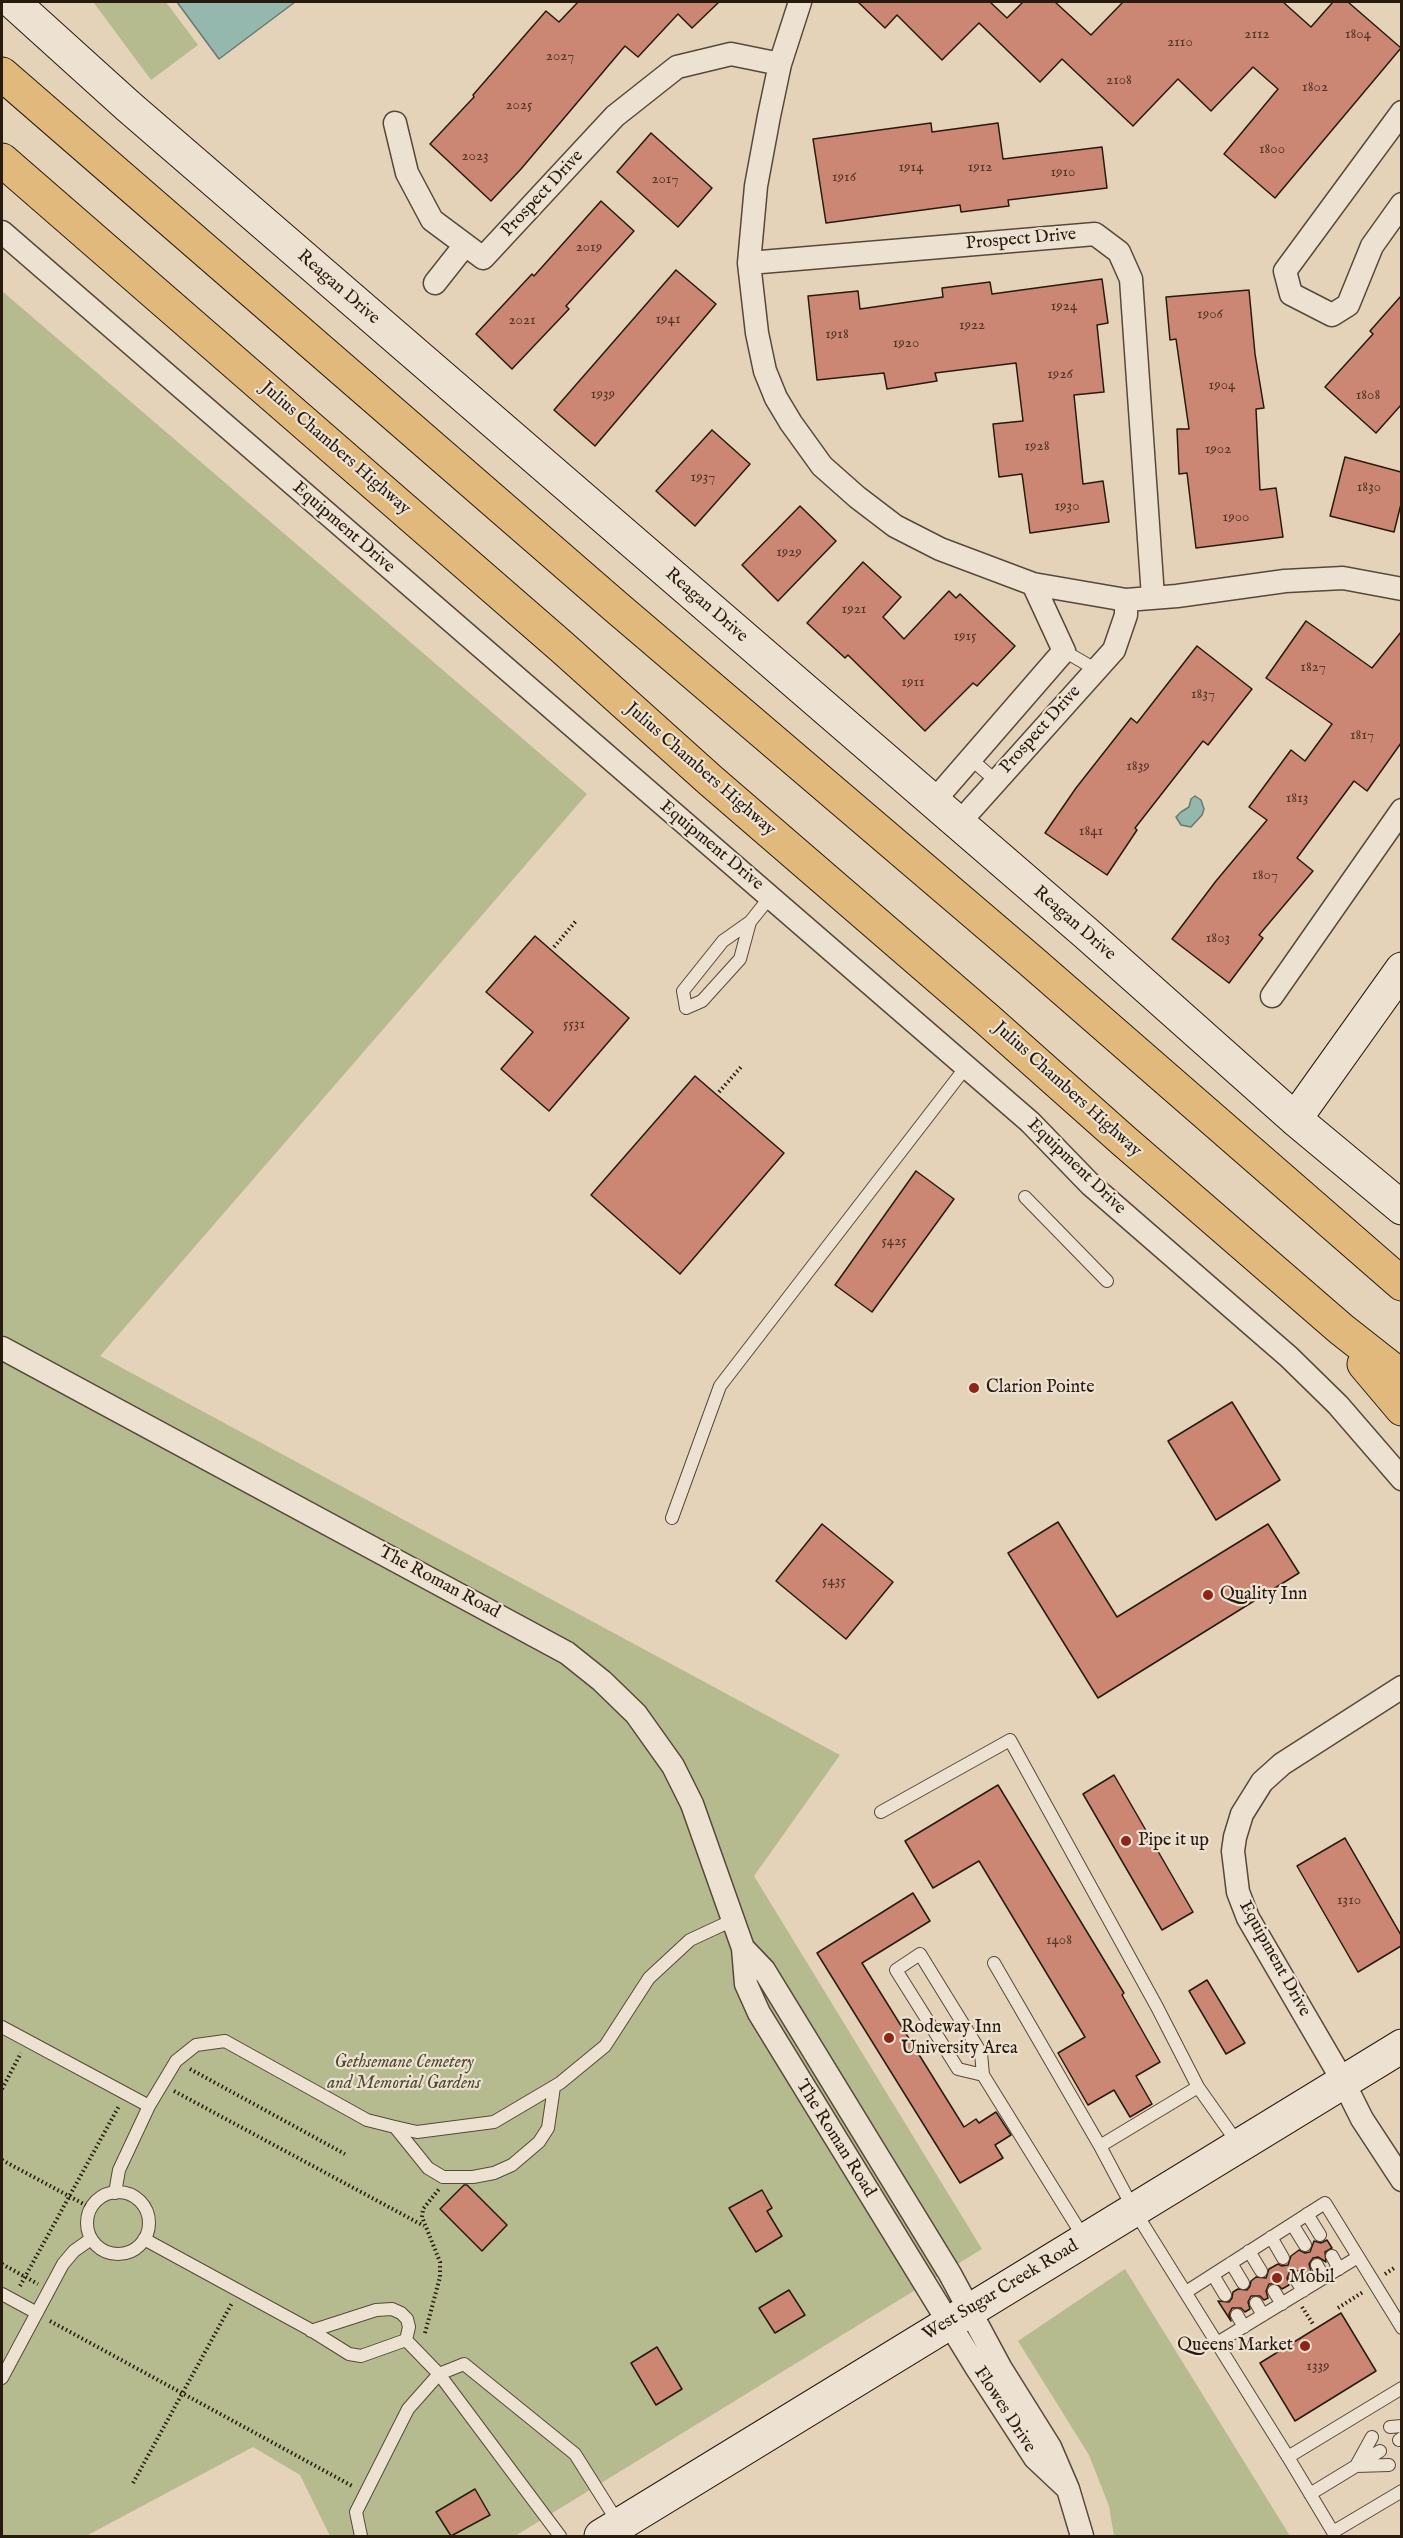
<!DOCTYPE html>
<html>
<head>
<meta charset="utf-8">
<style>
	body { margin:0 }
	#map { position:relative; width:1403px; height:2538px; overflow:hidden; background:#e4d2b9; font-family:"IM FELL English",serif }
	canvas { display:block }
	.frame { position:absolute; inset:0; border:3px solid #281b0e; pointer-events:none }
</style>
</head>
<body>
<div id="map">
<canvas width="1403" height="2538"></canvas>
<div class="frame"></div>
</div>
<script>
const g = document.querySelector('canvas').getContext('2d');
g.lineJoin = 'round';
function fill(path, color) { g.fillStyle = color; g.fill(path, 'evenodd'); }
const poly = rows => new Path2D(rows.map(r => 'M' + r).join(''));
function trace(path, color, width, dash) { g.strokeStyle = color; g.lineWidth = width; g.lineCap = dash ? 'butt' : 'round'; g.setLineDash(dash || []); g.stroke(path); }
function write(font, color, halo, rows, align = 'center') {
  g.font = font + ' "IM FELL English",serif'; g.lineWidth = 4.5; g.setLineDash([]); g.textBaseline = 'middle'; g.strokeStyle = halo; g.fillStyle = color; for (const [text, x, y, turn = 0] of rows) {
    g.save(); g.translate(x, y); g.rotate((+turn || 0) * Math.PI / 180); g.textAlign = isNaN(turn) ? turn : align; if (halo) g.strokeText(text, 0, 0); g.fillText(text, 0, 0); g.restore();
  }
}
fill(poly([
	[97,2,166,2,198,45,151,80,94,3],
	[2,291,587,794,100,1356,840,1755,754,1876,982,2249,515,2536,330,2536,300,2475,253,2447,86,2536,2,2536],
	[1125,2269,1290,2536,1114,2536,1109,2506,1089,2455,1018,2341]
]), '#b5bb8e');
const water = poly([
	[177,2,295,2,219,59,177,2],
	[1195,796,1201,800,1204,809,1202,815,1191,827,1181,825,1176,817,1181,812,1189,807,1191,799,1195,796]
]);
fill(water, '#95b8ae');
trace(water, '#69796e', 1.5);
const building = poly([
	[578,2,719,2,692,28,678,14,638,57,625,46,521,169,491,201,430,144,474,97,473,95,546,11,559,22,578,2],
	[858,2,990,2,1007,18,1023,2,1055,2,1091,35,1123,2,1283,2,1311,27,1333,2,1348,2,1401,48,1275,198,1224,154,1278,89,1253,67,1211,111,1178,79,1133,126,1062,59,1040,82,979,23,942,60,897,15,885,28,858,2],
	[931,123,932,132,998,123,1003,159,1102,147,1107,188,1008,200,1009,206,961,212,960,205,826,223,813,139,931,123],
	[651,133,712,188,678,227,617,172,651,133],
	[601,201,634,231,566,306,569,309,512,369,476,334,532,274,534,276,601,201],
	[676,270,716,304,595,446,554,410,676,270],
	[1102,279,1108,323,1097,325,1104,392,1074,395,1083,484,1103,481,1109,522,1030,533,1022,474,999,477,993,424,1023,421,1016,363,935,373,937,381,887,389,884,373,817,380,808,296,858,291,860,309,943,297,942,288,990,282,992,294,1102,279],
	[1249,290,1255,354,1264,408,1256,409,1260,490,1276,488,1283,537,1196,548,1187,473,1179,474,1177,429,1189,429,1176,339,1170,340,1166,297,1249,290],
	[1401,296,1401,405,1376,433,1325,387,1373,334,1370,331,1401,296],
	[712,430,750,464,695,526,656,491,712,430],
	[1345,457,1401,472,1401,504,1394,532,1330,516,1345,457],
	[800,506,836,541,778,601,742,565,800,506],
	[863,562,901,597,883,617,904,639,949,591,956,598,960,594,1015,646,977,686,973,683,925,731,848,655,845,658,807,623,863,562],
	[1306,621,1372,668,1401,632,1401,743,1367,791,1354,781,1297,858,1313,871,1259,935,1263,938,1229,983,1172,939,1216,881,1267,820,1249,807,1291,750,1305,761,1332,724,1266,678,1306,621],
	[1197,646,1252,689,1208,745,1203,741,1135,828,1137,830,1107,875,1045,833,1076,788,1131,718,1137,723,1197,646],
	[535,936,629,1018,549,1111,501,1069,533,1032,486,992,535,936],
	[695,1076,784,1153,680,1274,591,1195,695,1076],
	[916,1171,954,1199,872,1312,835,1285,916,1171],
	[1232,1402,1280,1480,1216,1520,1168,1441,1232,1402],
	[1058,1522,1117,1617,1268,1524,1299,1573,1098,1698,1008,1553,1058,1522],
	[822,1524,893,1582,846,1639,776,1581,822,1524],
	[1114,1775,1193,1912,1162,1930,1083,1794,1114,1775],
	[998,1785,1124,1993,1122,1995,1160,2062,1136,2076,1152,2104,1130,2117,1114,2090,1088,2105,1058,2053,1085,2037,979,1861,933,1888,905,1841,998,1785],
	[1345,1838,1401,1935,1401,1946,1358,1972,1297,1866,1345,1838],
	[913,1893,930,1921,862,1963,964,2127,976,2119,979,2123,996,2112,1011,2135,995,2145,1003,2158,960,2183,817,1953,913,1893],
	[1207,1980,1245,2043,1226,2054,1189,1991,1207,1980],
	[464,2185,467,2185,507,2225,482,2251,440,2209,464,2185],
	[762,2190,772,2208,767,2211,782,2236,756,2252,729,2208,762,2190],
	[1327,2240,1332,2248,1325,2252,1326,2262,1318,2257,1313,2258,1309,2264,1311,2271,1303,2276,1298,2271,1290,2271,1287,2278,1289,2285,1282,2289,1277,2284,1269,2284,1266,2291,1268,2298,1264,2300,1260,2296,1251,2296,1248,2302,1250,2309,1245,2312,1241,2308,1232,2308,1229,2314,1231,2321,1218,2301,1229,2302,1232,2298,1233,2292,1238,2289,1247,2290,1250,2286,1251,2281,1256,2277,1266,2278,1269,2269,1278,2264,1282,2266,1288,2265,1291,2256,1299,2250,1305,2253,1310,2252,1314,2241,1321,2243,1327,2240],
	[789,2290,805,2315,775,2333,759,2308,789,2290],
	[1341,2313,1376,2371,1295,2421,1260,2363,1341,2313],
	[657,2347,682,2389,656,2405,631,2363,657,2347],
	[475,2489,490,2515,451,2536,436,2512,475,2489]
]);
fill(building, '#cb8773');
trace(building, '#281b0e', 1.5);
const lane = poly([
	[1064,651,1095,669],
	[971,759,996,781],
	[750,922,740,959,702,1001,686,1008,683,991,723,941,750,922,770,897],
	[1025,1197,1107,1281],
	[672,1518,720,1386,966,1067],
	[881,1812,1010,1740,1157,2007,1198,2087],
	[994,1963,1100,2146],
	[2,2027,149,2106],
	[983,2075,958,2069,896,1970,920,1954,981,2053,983,2075,1084,2238],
	[395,2127,428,2168,443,2177,473,2177,494,2173,512,2165,539,2142,548,2128,554,2087],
	[1239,2145,1198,2087,1100,2146,1134,2210,1288,2457,1402,2388],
	'87 2223a31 31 0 1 1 62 0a31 31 0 1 1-62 0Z',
	[115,2193,119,2170,149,2106,176,2061,196,2045,225,2041,367,2120,395,2127,417,2132,494,2122,560,2083,605,2046,649,1978,690,1940,733,1920],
	[1307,2214,1320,2235],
	[1292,2224,1305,2245],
	[1271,2237,1283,2258],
	[144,2239,309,2329,349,2354,361,2356,406,2340,439,2374,560,2536],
	[1249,2251,1261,2271],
	[1332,2256,1339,2269],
	[1231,2263,1243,2283],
	[1317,2265,1324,2278],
	[1213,2275,1225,2295],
	[1295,2278,1303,2291],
	[1274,2291,1282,2304],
	[1186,2292,1325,2203,1402,2328],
	[2,2294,37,2313],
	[1256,2303,1263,2315],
	[1237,2315,1244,2327],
	[311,2331,376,2310,392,2309,401,2313,407,2319,409,2327,406,2340],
	[1217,2343,1358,2257],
	[2,2378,63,2264,74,2251,91,2239],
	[1390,2427,1402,2426],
	[1399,2440,1402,2438],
	[1288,2457,1333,2532,1402,2491],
	[1357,2465,1380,2451],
	[1356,2466,1372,2437],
	[1310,2494,1356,2466,1389,2465],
	[361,2536,356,2512,408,2409,439,2374,464,2364,575,2454,619,2524]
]);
const street = poly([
	[800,2,780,64,769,116,756,186,749,263,757,333,765,371,776,398,791,423,822,466,857,497,895,526,940,549,1033,584,1126,600,1177,596,1285,581,1343,578,1402,589],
	[1402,112,1285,271,1291,294,1332,315,1348,305,1372,246,1402,204],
	[395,123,407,173,432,220,483,258,615,116,677,67,731,54,780,64],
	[2,232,1030,1122,1091,1185,1289,1357,1338,1405,1402,1479],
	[749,263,1095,234,1119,252,1131,279,1153,597],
	[435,283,465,245],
	[933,802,1064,651,1033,584],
	[958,824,1114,650,1126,615,1126,600],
	[1272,996,1402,810],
	[2,1348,567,1653,602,1681,636,1714,673,1766,692,1804,743,1948,746,1984,759,2013,976,2367,1035,2458,1068,2489],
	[1402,1687,1282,1764,1262,1782,1242,1814,1235,1837,1233,1851,1238,1892,1248,1918,1343,2081,1362,2119,1402,2180],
	[743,1948,764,1970,950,2274,1000,2367,1050,2447,1068,2489,1082,2536]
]);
const secondary = poly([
	[13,2,128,106,1087,934,1295,1119,1402,1208],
	[1295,1119,1402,969],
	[601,2536,1402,2046]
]);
const highway = poly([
	[2,74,615,606,1031,961,1402,1284],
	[2,160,562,647,710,780,988,1020,1124,1141,1341,1329,1402,1377],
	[1364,1364,1402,1409]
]);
trace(lane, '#574939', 14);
trace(street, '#574939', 25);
trace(secondary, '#281b0e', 35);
trace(highway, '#281b0e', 35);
trace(poly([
	[554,947,576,921],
	[719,1092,741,1067],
	[190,2069,345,2154],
	[2,2089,21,2053],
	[174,2091,424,2226],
	[2,2160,91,2208],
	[2,2264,38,2284],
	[1385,2274,1394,2268],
	[20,2286,119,2106],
	[1302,2307,1313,2324],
	[1338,2308,1363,2292],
	[50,2321,354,2487],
	[425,2333,440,2277,440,2262,422,2217,423,2209,439,2189],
	[133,2483,232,2303]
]), '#281b0e', 4, [1.5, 3]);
trace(lane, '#ede2d2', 12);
trace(street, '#ede2d2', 22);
trace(secondary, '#ede2d2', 33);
trace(highway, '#e2b97c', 33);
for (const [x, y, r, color] of [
	[974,1388,6,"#8f2418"],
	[1208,1595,6,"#8f2418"],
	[1126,1841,6,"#8f2418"],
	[889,2038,6,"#8f2418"],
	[1277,2278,6,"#8f2418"],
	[1305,2346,6,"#8f2418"]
]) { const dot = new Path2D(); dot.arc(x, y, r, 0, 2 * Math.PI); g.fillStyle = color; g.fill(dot); trace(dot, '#ede2d2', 2); }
write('15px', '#513627', null, [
	["2112",1257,35],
	["1804",1358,35],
	["2110",1180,43],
	["2027",560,57],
	["2108",1119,81],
	["1802",1315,88],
	["2025",519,106],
	["1800",1272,150],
	["2023",475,157],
	["1914",911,168],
	["1912",980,168],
	["1910",1063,173],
	["1916",844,178],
	["2017",665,180],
	["2019",589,248],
	["1924",1064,307],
	["1906",1210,315],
	["1941",668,320],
	["2021",522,321],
	["1922",972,326],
	["1918",837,335],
	["1920",906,344],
	["1926",1060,375],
	["1904",1222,386],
	["1939",603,395],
	["1808",1368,396],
	["1928",1037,447],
	["1902",1218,450],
	["1937",703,478],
	["1830",1369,488],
	["1930",1067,507],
	["1900",1236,518],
	["1929",789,553],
	["1921",854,610],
	["1915",965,637],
	["1827",1313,668],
	["1911",913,683],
	["1837",1203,695],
	["1817",1362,736],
	["1839",1138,767],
	["1813",1297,799],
	["1841",1091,832],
	["1807",1265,876],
	["1803",1218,939],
	["5531",574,1025],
	["5425",894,1242],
	["5435",834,1582],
	["1310",1349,1901],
	["1408",1059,1941],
	["1339",1318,2367]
]);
write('18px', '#281b0e', '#ede2d2', [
	["Prospect Drive",543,194,-47],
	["Prospect Drive",1021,240,-5],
	["Reagan Drive",338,288,41],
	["Julius Chambers Highway",335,449,41],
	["Equipment Drive",343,528,41],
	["Reagan Drive",706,606,41],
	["Prospect Drive",1041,730,-48],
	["Julius Chambers Highway",700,770,41],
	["Equipment Drive",711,846,40],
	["Reagan Drive",1074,924,41],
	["Julius Chambers Highway",1067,1090,42],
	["Equipment Drive",1076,1167,44],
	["The Roman Road",439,1583,28],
	["Equipment Drive",1274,1959,61],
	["The Roman Road",835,2139,58],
	["West Sugar Creek Road",1001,2291,-31],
	["Flowes Drive",1004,2410,57]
]);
write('18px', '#281b0e', '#ede2d2', [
	["Clarion Pointe",986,1388],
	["Quality Inn",1220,1595],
	["Pipe it up",1138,1841],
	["Rodeway Inn",901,2028],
	["University Area",901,2049],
	["Mobil",1289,2278],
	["Queens Market",1293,2346,"right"]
], 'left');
write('italic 18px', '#524b34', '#ede2d2', [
	["Gethsemane Cemetery",404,2063],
	["and Memorial Gardens",404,2084]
]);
</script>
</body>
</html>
